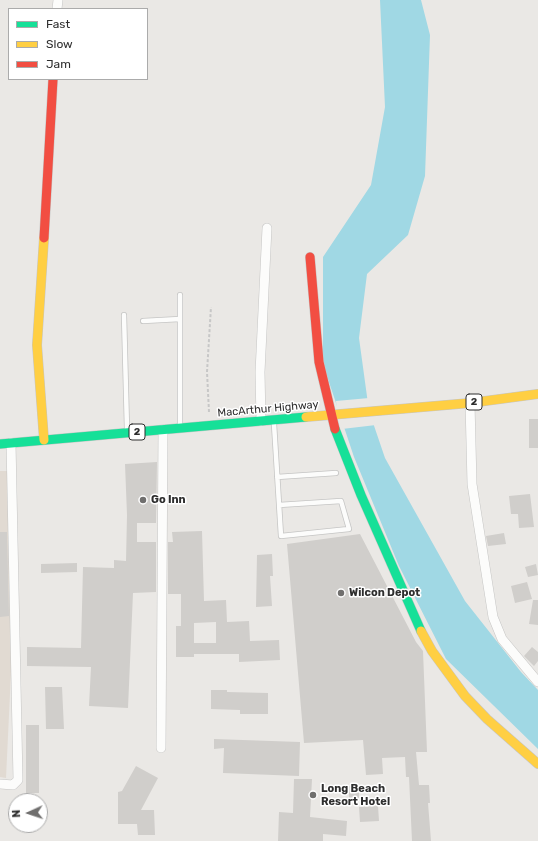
<!DOCTYPE html>
<html>
<head>
<meta charset="utf-8">
<style>
	body { margin:0 }
	#map { position:relative; width:538px; height:841px; overflow:hidden; background:#eae8e5; font-family:Rubik,sans-serif }
	canvas { display:block }
	.legend { position:absolute; left:8px; top:8px; width:140px; height:72px; box-sizing:border-box; background:#fff; border:1px solid #ababab; margin:0; padding:5px 7px; list-style:none; font-size:12px; color:#2e2e2e }
	.legend li { display:flex; align-items:center; gap:8px; height:20px }
	.legend b { width:20px; border:1px solid #ababab }
	.north { position:absolute; left:8px; top:793px; width:40px; height:40px; box-sizing:border-box; background:#fff; border:1px solid #ababab; border-radius:50%; rotate:267deg; font-size:11px; font-weight:700; line-height:16px; text-align:center; color:#2e2e2e }
	.north::after { content:''; display:block; margin:auto; width:14px; height:18px; background:#706f6e; clip-path:polygon(50% 0,100% 100%,50% 72%,0 100%) }
</style>
</head>
<body>
<div id="map">
<canvas width="538" height="841"></canvas>
<ul class="legend">
<li><b style="height:5px;background:#16e098"></b>Fast</li>
<li><b style="height:5px;background:#ffcf43"></b>Slow</li>
<li><b style="height:5px;background:#f24e42"></b>Jam</li>
</ul>
<div class="north">N</div>
</div>
<script>
const g = document.querySelector('canvas').getContext('2d');
g.lineJoin = 'round';
function fill(path, color) { g.fillStyle = color; g.fill(path, 'evenodd'); }
const poly = rows => new Path2D(rows.map(r => 'M' + r).join(''));
function trace(path, color, width, dash) { g.strokeStyle = color; g.lineWidth = width; g.lineCap = dash ? 'butt' : 'round'; g.setLineDash(dash || []); g.stroke(path); }
function write(font, color, halo, rows, align = 'center') {
  g.font = font + ' Rubik,sans-serif'; g.lineWidth = 3; g.setLineDash([]); g.textBaseline = 'middle'; g.strokeStyle = halo; g.fillStyle = color; for (const [text, x, y, turn = 0] of rows) {
    g.save(); g.translate(x, y); g.rotate((+turn || 0) * Math.PI / 180); g.textAlign = isNaN(turn) ? turn : align; if (halo) g.strokeText(text, 0, 0); g.fillText(text, 0, 0); g.restore();
  }
}
fill(poly([
	[0,471,7,471,13,631,6,778,0,777]
]), '#e1dad2');
fill(poly([
	[380,0,421,0,430,35,425,176,408,235,367,274,359,338,369,411,385,458,465,601,521,672,538,690,538,749,446,659,399,566,354,457,323,364,323,257,371,185,385,107]
]), '#a0d8e4');
fill(poly([
	[369,398,371,410,376,425,342,429,337,412,336,401]
]), '#eae8e5');
fill(poly([
	[529,419,538,419,538,448,529,448],
	[157,462,156,523,137,523,137,542,156,542,156,592,133,593,128,708,89,706,91,667,27,666,27,647,81,648,83,567,114,568,114,560,126,561,127,515,125,464],
	[530,494,534,527,519,528,518,514,511,514,509,496],
	[202,531,204,601,226,600,227,622,249,621,250,641,279,640,280,660,239,662,239,654,194,654,194,657,176,657,176,626,181,626,181,594,168,594,168,542,173,542,172,532],
	[216,622,216,643,194,643,194,623],
	[0,532,7,532,9,616,0,617],
	[504,533,506,544,488,546,486,536],
	[360,534,416,642,423,651,427,752,416,752,419,785,429,785,430,803,428,803,431,841,412,841,409,777,406,777,405,757,382,758,383,774,366,775,363,740,304,743,287,544],
	[272,554,273,576,270,576,272,606,256,607,257,555],
	[77,563,77,572,41,573,41,564],
	[536,564,538,575,528,577,525,567],
	[527,582,532,599,515,603,511,586],
	[533,600,538,600,538,625,529,624],
	[532,647,538,652,538,661,534,666,524,656],
	[45,687,62,687,64,729,46,729],
	[211,690,227,690,227,692,268,693,268,714,240,714,240,710,211,709],
	[26,725,39,725,39,793,26,793],
	[214,739,300,742,299,776,223,773,224,748,214,749],
	[136,766,158,778,141,810,154,810,155,835,138,835,137,824,118,824,118,792,122,791],
	[294,779,312,779,310,817,347,821,346,836,323,834,323,841,278,841,279,812,293,813],
	[359,785,359,799,349,799,349,786],
	[378,806,379,821,360,822,359,807]
]), '#d0cecb');
const lane = poly([
	[124,315,127,429],
	[143,321,180,319],
	[274,424,281,536,349,529,341,501,279,505],
	[180,425,180,295],
	[277,477,336,473]
]);
const street = poly([
	[57,9,58,0],
	[470,403,472,484,493,617,502,639,538,682],
	[261,421,260,372,267,228],
	[161,748,163,430],
	[0,784,13,785,18,780,11,443]
]);
const fast = poly([
	[335,429,361,495,421,631],
	[0,444,306,417]
]);
const slow = poly([
	[44,238,37,345,44,440],
	[306,417,470,403,538,394],
	[421,631,432,651,465,696,487,719,538,764]
]);
const jam = poly([
	[44,238,53,79],
	[310,257,319,362,335,429]
]);
trace(lane, '#c5c5c4', 6);
trace(street, '#c5c5c4', 10);
trace(fast, '#c5c5c4', 10);
trace(slow, '#c5c5c4', 10);
trace(jam, '#c5c5c4', 10);
trace(poly([
	[209,412,207,372,211,307]
]), '#c7c7c7', 2, [3, 2]);
trace(lane, '#fcfcfb', 4.5);
trace(street, '#fcfcfb', 9);
trace(fast, '#16e098', 9);
trace(slow, '#ffcf43', 9);
trace(jam, '#f24e42', 9);
for (const [x, y, r, color] of [
	[143,500,4,"#706f6e"],
	[341,593,4,"#706f6e"],
	[313,795,4,"#706f6e"]
]) { const dot = new Path2D(); dot.arc(x, y, r, 0, 2 * Math.PI); g.fillStyle = color; g.fill(dot); trace(dot, '#fff', 1.5); }
for (const [x, y, w] of [
	[474,402,16],
	[137,432,16]
]) { const box = new Path2D(); box.roundRect(x - w / 2, y - 8, w, 16, 3); g.fillStyle = '#fff'; g.fill(box); trace(box, '#2e2e2e', 1); }
write('bold 10px', '#2e2e2e', null, [
	["2",474,402],
	["2",137,432]
]);
write('11px', '#2e2e2e', '#fff', [
	["MacArthur Highway",268,409,-5]
]);
write('bold 11px', '#2e2e2e', '#fff', [
	["Go Inn",151,500],
	["Wilcon Depot",349,593],
	["Long Beach",321,789],
	["Resort Hotel",321,802]
], 'left');
</script>
</body>
</html>
